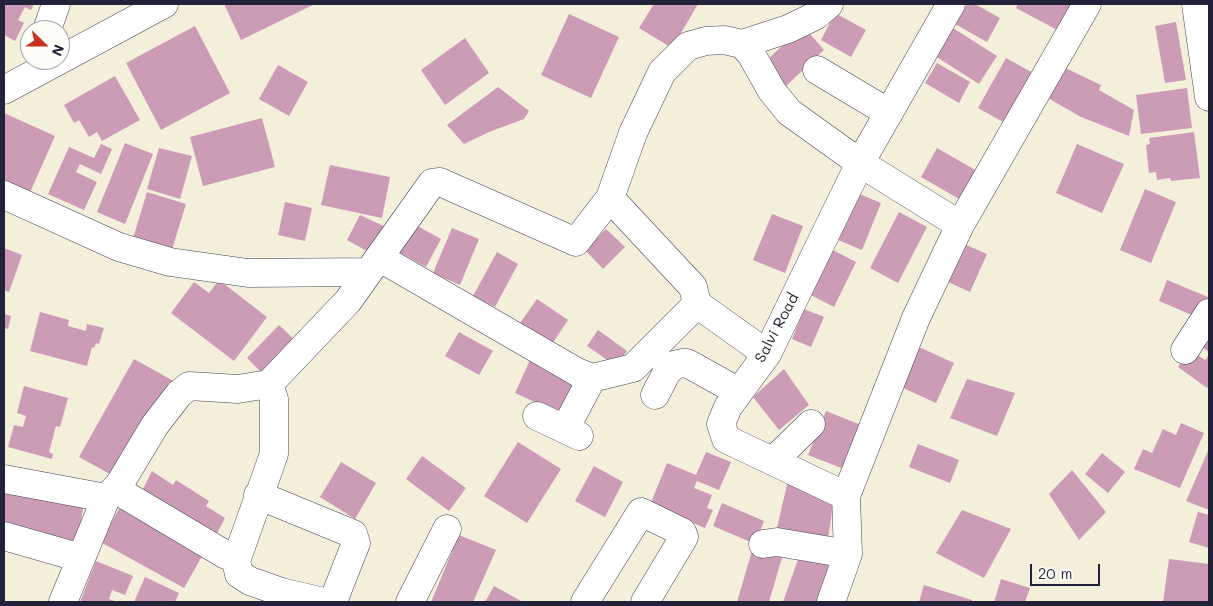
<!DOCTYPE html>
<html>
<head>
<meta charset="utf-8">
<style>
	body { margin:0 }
	#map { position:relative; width:1213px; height:606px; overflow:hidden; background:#f4efdb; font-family:Mali,sans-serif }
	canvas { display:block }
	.frame { position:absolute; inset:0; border:5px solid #22223b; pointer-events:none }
	.north { position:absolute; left:20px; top:20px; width:50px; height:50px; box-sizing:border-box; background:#fdfcf7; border:1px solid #a5a5ac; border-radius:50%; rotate:112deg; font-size:14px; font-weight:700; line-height:20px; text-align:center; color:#22223b }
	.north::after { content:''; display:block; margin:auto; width:18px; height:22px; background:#c8321e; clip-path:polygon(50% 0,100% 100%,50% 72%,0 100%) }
	.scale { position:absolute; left:1030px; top:564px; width:70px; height:22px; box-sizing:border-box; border:2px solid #22223b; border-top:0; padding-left:6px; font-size:15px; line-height:18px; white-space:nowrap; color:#22223b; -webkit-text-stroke:4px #fdfcf7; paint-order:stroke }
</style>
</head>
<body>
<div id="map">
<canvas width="1213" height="606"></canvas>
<div class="frame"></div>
<div class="north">N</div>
<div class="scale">20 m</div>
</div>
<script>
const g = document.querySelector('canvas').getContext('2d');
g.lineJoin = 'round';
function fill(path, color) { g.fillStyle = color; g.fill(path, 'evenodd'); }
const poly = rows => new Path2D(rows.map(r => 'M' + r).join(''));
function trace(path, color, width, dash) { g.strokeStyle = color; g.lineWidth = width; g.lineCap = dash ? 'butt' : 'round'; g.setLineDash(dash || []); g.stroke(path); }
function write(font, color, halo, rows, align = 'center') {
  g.font = font + ' Mali,sans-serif'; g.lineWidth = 4; g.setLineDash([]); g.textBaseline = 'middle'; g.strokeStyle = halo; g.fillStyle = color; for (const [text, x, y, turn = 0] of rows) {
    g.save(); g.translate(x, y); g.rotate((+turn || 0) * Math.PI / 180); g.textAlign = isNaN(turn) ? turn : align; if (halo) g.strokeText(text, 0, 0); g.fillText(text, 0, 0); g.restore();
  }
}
fill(poly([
	[4,4,34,4,31,10,25,7,18,20,24,23,15,41,4,35],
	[224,4,315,4,241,40],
	[654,4,698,4,672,48,639,28],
	[967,4,975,4,1000,18,987,42,955,24],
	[1018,4,1069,4,1076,8,1063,33,1016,8],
	[835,13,866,30,851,57,821,40],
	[569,14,619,37,591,98,541,75],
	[1176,22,1186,80,1165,83,1155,26],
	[195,26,230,93,161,130,126,63],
	[803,26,824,50,786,86,764,63],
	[953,28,997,56,979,84,935,56],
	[465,38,489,73,445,105,421,70],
	[1006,58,1035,74,1007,124,978,108],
	[937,63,970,82,959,103,925,83],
	[1057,64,1101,85,1099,90,1134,110,1129,136,1081,117,1041,94],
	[278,65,308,82,289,116,259,99],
	[115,76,140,120,102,141,97,132,89,137,79,120,74,123,64,105],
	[498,87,529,111,524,119,489,132,464,144,447,125],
	[1187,88,1192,128,1141,134,1136,95],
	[4,113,55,136,28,197,4,186],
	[262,118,275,167,203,186,190,137],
	[1194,132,1200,178,1171,181,1170,178,1157,180,1156,172,1149,173,1146,145,1150,144,1149,138],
	[125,143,153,154,125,224,97,212],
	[101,144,112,149,101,174,80,164,76,172,97,182,84,210,48,194,69,147,94,158],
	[1077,144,1124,164,1102,213,1056,193],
	[159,148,192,156,180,199,147,189],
	[937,148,977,171,961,200,921,177],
	[330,165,390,177,382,218,321,205],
	[1145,189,1176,202,1151,263,1120,250],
	[850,190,881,203,862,250,831,237],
	[147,192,186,204,170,256,131,245],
	[285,202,312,208,305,241,278,235],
	[899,212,927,227,898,283,870,268],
	[772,214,803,226,785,273,753,260],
	[360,215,390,229,376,256,347,240],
	[410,222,441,239,426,267,395,250],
	[452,228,479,239,460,285,433,273],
	[606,229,625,247,603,269,585,250],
	[964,244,987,254,970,292,948,282],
	[4,248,22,255,9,292,4,290],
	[829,248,856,262,834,307,807,293],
	[497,252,518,264,495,307,473,296],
	[219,280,267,317,234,361,171,313,194,282,209,293],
	[1167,280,1208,297,1199,318,1159,301],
	[537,299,568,320,548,350,516,329],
	[804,309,824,317,811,347,792,339],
	[40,312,69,320,68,326,86,331,87,324,104,328,99,344,96,343,94,348,92,347,87,366,30,351],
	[4,314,11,316,8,329,4,328],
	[1209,323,1209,352,1195,342],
	[279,325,297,342,265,376,247,358],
	[598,330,627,351,616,366,587,346],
	[459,332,493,351,479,375,445,356],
	[919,347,954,363,936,403,901,387],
	[1190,350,1205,360,1209,355,1209,385,1207,388,1178,367],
	[134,359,179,384,119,479,79,457],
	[530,360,576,380,561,414,515,393],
	[784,369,809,405,779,430,753,397],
	[967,379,1015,393,997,436,950,418],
	[24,386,68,398,60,427,56,426,49,452,53,454,52,459,8,447,14,425,23,427,26,416,17,413],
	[826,411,861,425,844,469,808,455],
	[1181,423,1204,433,1180,488,1134,469,1143,449,1152,453,1163,429,1176,435],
	[518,442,561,469,527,523,484,496],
	[918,444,959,460,950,483,909,467],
	[1208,451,1209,451,1209,510,1186,501],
	[706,452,731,462,719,490,697,481,694,488,712,495,707,508,713,510,705,528,650,505,667,463,696,475],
	[1102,453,1125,472,1108,493,1085,474],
	[422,456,466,488,449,511,406,479],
	[341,462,376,483,355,519,320,497],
	[594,466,623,482,605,517,575,501],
	[1072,470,1106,512,1079,540,1049,494],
	[152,471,173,485,176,480,209,501,206,506,225,518,217,533,142,491],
	[789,476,833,505,828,539,776,532],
	[4,490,84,501,78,541,4,530],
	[722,503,764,521,755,544,713,526],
	[121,505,205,551,184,588,95,539,105,522,110,525],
	[962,510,1011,529,984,578,936,553],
	[1198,512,1209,515,1209,548,1189,542],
	[459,535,496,550,473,602,431,602],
	[802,548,834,559,819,602,783,602],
	[752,551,784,551,769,602,737,602],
	[1169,559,1209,564,1209,602,1163,602],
	[96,561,133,576,125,595,112,590,109,599,117,602,80,602],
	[145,577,179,593,175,602,134,602],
	[1001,579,1030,588,1025,602,994,602],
	[924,585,972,600,972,602,919,602],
	[494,586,523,602,485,602]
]), '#cc9cb7');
const minor = poly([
	[1196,4,1209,97],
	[47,30,56,4],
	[742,44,788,29,815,16,829,4],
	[817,70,889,113],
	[4,90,164,4],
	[4,195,119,247,170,262,248,273,368,272],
	[610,198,693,287,697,304,767,354],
	[380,258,577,372,592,378,633,368,697,304],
	[1185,350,1209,313],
	[269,384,274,399,274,454,236,561,239,574,250,581,281,592,324,602],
	[655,395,667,372,674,365,683,363,687,363,739,392],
	[537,416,579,436],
	[565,429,592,378],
	[773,461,811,424],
	[4,479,106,498],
	[115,489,226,555],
	[258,495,353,534,356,543,334,599,330,602],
	[846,496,916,318,960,225,1087,4],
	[4,536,81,558],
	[763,544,777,542,848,554],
	[63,602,106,498,119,485,155,425,179,394,189,386,238,389,269,384,348,301,432,183,440,182,576,242,610,198,633,133,662,72,688,46,706,41,724,40,742,44,751,54,772,91,789,112,860,163,960,225],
	[410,602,447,529],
	[585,602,641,512,682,532,684,537,645,602],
	[831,602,848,554,846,496,726,439,721,424,728,407,767,354,860,163,951,4]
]);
trace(minor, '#424153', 29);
trace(minor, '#fff', 28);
write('15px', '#22223b', '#fdfcf7', [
	["Salvi Road",777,328,-62]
]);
</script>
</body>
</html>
